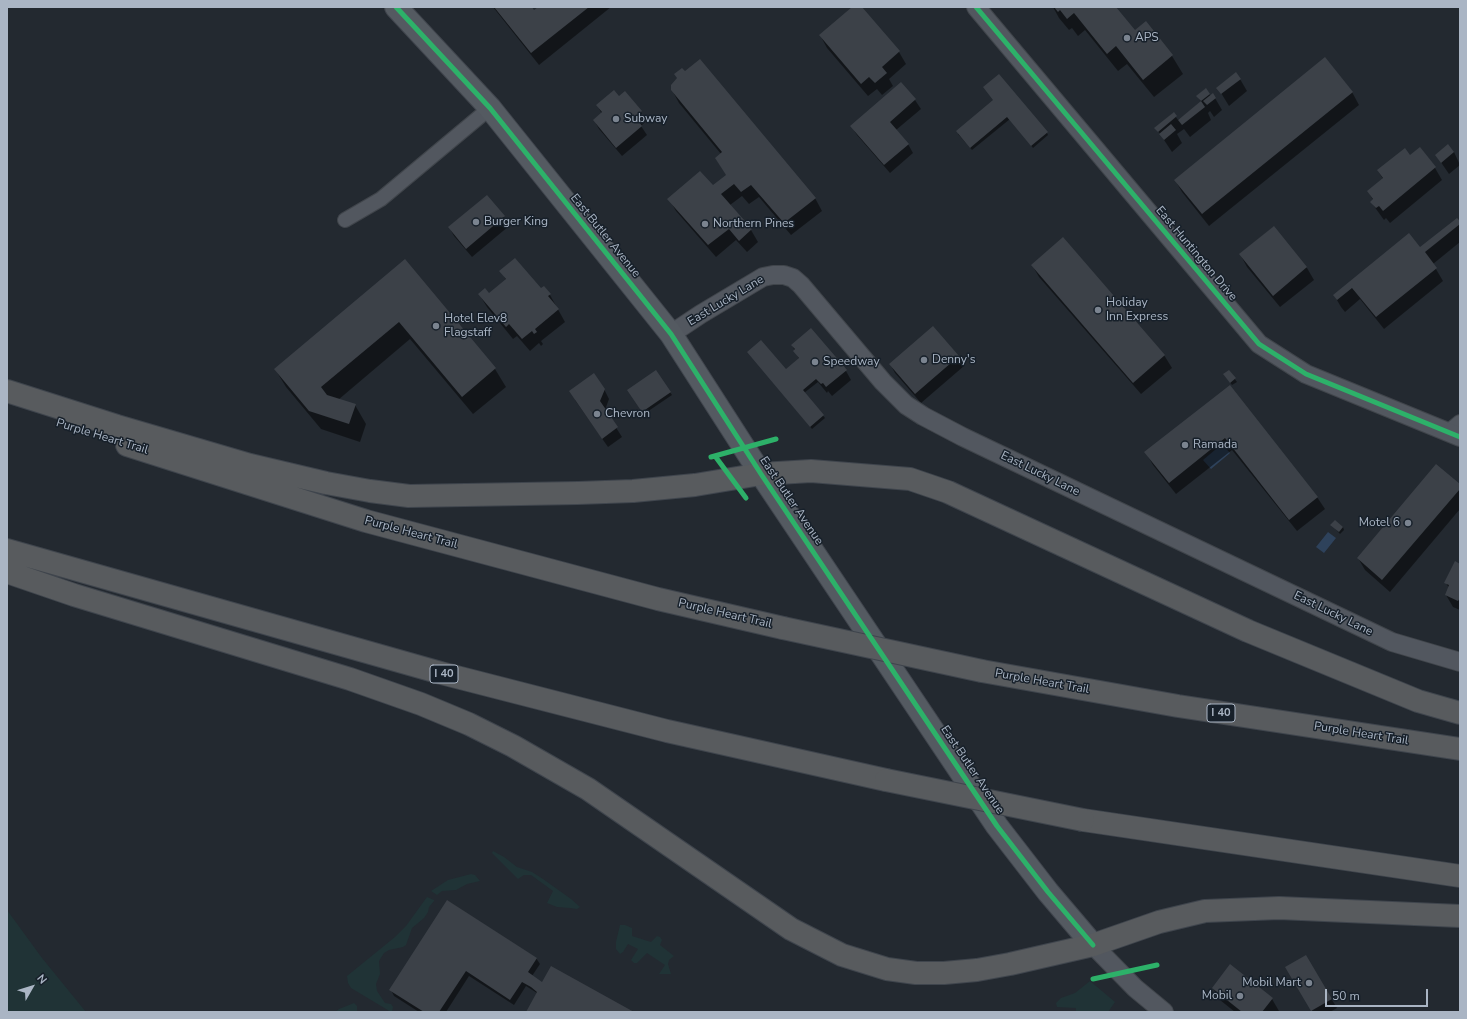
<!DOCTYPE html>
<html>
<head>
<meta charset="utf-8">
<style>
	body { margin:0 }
	#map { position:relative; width:1467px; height:1019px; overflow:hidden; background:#232930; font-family:"Nunito Sans",sans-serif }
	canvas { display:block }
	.frame { position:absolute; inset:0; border:8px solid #aab5c4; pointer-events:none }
	.north { position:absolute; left:12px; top:967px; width:40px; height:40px; -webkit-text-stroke:3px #17202a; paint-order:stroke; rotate:51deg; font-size:11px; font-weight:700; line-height:16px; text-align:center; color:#aab5c4 }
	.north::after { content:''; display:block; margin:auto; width:14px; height:18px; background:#aab5c4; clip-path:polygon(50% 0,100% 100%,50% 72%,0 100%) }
	.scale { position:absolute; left:1325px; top:989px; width:103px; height:18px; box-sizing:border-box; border:2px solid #aab5c4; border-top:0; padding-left:5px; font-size:12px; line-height:14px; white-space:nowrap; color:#aab5c4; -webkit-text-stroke:3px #17202a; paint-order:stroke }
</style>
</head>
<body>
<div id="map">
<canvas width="1467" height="1019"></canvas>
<div class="frame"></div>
<div class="north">N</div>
<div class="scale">50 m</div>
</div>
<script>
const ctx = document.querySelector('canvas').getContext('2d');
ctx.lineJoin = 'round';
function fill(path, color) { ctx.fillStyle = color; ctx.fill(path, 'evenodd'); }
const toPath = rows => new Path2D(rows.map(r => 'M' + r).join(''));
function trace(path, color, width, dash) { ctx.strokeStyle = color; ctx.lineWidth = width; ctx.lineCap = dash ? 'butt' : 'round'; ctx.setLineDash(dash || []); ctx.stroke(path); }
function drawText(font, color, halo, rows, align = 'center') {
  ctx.font = font + ' "Nunito Sans",sans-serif'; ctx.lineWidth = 3; ctx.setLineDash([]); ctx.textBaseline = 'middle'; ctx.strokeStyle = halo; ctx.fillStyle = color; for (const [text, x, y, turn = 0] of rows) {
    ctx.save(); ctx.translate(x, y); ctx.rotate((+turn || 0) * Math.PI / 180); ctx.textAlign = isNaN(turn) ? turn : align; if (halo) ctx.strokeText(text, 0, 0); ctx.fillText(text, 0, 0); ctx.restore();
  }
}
fill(toPath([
	[493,851,504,857,517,867,532,872,543,879,571,899,580,907,577,909,570,908,557,907,547,903,553,891,531,875,524,875,518,879,492,853],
	[471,874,475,875,480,881,467,884,456,890,442,891,437,895,431,891,448,880],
	[427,897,434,900,434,901,429,907,428,912,424,918,412,928,406,945,403,947,389,950,384,953,379,961,380,974,376,984,377,991,385,1003,391,1004,393,1007,392,1012,391,1012,351,988,348,983,347,976,395,937,406,926],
	[7,910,42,958,86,1012,7,1012],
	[620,925,625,925,632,928,632,936,651,942,657,936,660,937,662,940,660,945,674,956,669,960,668,964,671,974,659,974,665,965,647,953,637,963,634,963,631,960,638,949,628,944,623,952,620,954,616,949,616,942],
	[1090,981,1115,1002,1108,1012,1076,1012,1076,1008,1057,1007,1056,1003,1061,998,1075,993],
	[354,1003,357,1006,357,1012,335,1012,339,1009]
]), '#203336');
fill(toPath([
	[1222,444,1230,453,1211,469,1203,460],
	[1328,532,1336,538,1324,553,1316,547]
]), '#2e425b');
fill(toPath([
	[493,7,531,7,534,11,540,7,611,7,539,65],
	[853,7,861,7,899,52,906,64,889,79,893,86,882,95,877,89,868,96,827,48,820,35],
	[1053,7,1115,7,1135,32,1146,23,1172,56,1183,74,1154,97,1127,64,1118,71,1085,30,1078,36,1072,28,1069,30,1059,18],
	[1240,79,1247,91,1229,106,1218,88],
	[1205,89,1211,96,1215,98,1222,110,1214,117,1210,111,1208,113,1211,120,1190,137,1184,129,1177,134,1182,143,1172,152,1156,128,1173,113,1178,120,1201,102,1197,96],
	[672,90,815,198,822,211,791,235,759,197,749,204,742,196,730,205,751,230,758,242,747,252,736,240,716,257,676,211,669,199,713,186,727,176,716,159,721,154,679,103],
	[1352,92,1359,105,1209,226,1182,192,1175,180],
	[619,98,641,112,646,121,641,126,647,135,622,156,599,129,594,120,602,114,597,105],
	[915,100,921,109,896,130,908,144,913,153,890,173,857,135,851,126],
	[994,100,1047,133,1048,135,1033,148,1010,119,972,150,958,134],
	[1420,149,1435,168,1442,180,1390,223,1386,218,1384,220,1371,202,1373,200,1368,191,1383,179,1378,171,1410,156],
	[1454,152,1460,165,1449,174,1436,155],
	[504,217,509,226,472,257,454,236,449,227],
	[1460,223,1460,242,1433,264,1443,281,1384,329,1360,299,1345,312,1341,307,1334,295,1420,248],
	[1273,227,1307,268,1314,280,1280,307,1247,267,1240,254],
	[404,261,495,369,506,387,473,414,410,339,338,400,355,405,366,424,360,442,321,429,286,387,275,369],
	[1032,265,1164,355,1172,368,1141,394,1039,277],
	[501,271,550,295,565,322,541,341,543,344,541,346,539,343,530,351,517,336,513,339,487,307,479,294,489,294,506,280],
	[933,327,958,357,964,366,921,403,895,373,890,364],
	[792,345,846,371,851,380,832,396,828,391,827,393,818,382,804,393,825,418,812,429,750,354,786,370,799,359],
	[1229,371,1237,382,1232,385,1224,375],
	[656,372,672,395,644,414,629,391],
	[1230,386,1317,497,1325,509,1297,531,1232,450,1176,494,1153,465,1146,453],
	[604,389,609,399,605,410,622,437,608,447,575,400],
	[1460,486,1460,509,1390,592,1365,570,1358,558],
	[1332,525,1343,527,1344,530,1340,534],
	[1460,565,1460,610,1453,607,1446,595,1449,588,1446,583],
	[448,901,536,958,540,964,532,976,542,983,632,1012,527,1012,537,993,526,986,514,1005,469,976,446,1012,419,1012,394,996,391,990],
	[1305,956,1337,1008,1330,1012,1313,1012,1287,967],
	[1213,988,1272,999,1279,1011,1235,1012,1220,1000]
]), '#0007');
fill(toPath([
	[494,7,532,7,534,10,538,7,589,7,531,53],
	[852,7,862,7,900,51,882,67,887,73,875,83,869,77,861,84,819,35],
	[1054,7,1116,7,1135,30,1146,21,1173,55,1143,80,1116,46,1107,54,1074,13,1067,19,1060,10,1058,12],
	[1325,57,1353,92,1202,214,1174,180],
	[700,59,816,198,784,223,751,185,741,192,734,184,721,194,752,229,739,241,729,229,708,245,667,199,700,171,713,185,726,175,715,158,722,152,671,90,671,85,677,78,674,74,682,68,685,71],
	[1236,72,1241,79,1221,94,1216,88],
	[999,74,1048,132,1031,146,1007,117,970,148,956,131,993,100,983,87],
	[901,82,916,99,890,122,909,144,884,165,850,126],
	[1206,88,1210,94,1201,101,1196,96],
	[614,90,619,96,625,91,642,111,635,117,642,126,616,148,593,120,602,112,596,105],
	[1213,93,1216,98,1207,105,1203,101],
	[1201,101,1205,107,1182,125,1178,120],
	[1174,112,1177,116,1158,132,1154,128],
	[642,114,646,118,642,121,638,117],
	[1171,124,1176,130,1164,140,1159,134],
	[1448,144,1454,152,1441,163,1435,155],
	[1420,147,1436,167,1383,211,1379,206,1376,208,1370,202,1373,199,1367,191,1383,178,1377,170,1405,148,1410,155],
	[487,195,505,216,466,249,448,227],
	[1457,218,1460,221,1460,224,1425,252,1437,268,1376,317,1352,288,1337,300,1333,295,1409,233,1420,247],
	[1274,226,1307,267,1273,296,1239,254],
	[1063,237,1165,355,1133,383,1031,265],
	[515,258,541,288,544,286,551,294,548,296,559,309,535,329,537,332,534,334,532,331,522,339,509,324,506,327,478,294,485,288,489,293,506,279,499,271],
	[405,259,496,368,462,397,399,322,321,387,327,395,356,404,349,424,309,411,274,369],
	[933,326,959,356,915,394,889,364],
	[811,328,847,370,826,387,823,383,821,384,816,379,803,390,824,415,810,427,747,352,761,340,786,369,799,358,793,351,795,349,791,345],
	[656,370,671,392,642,412,627,390],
	[1229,370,1236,378,1230,383,1223,374],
	[594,373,605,389,600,401,618,427,602,439,569,391],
	[1230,385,1318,497,1289,520,1225,438,1169,483,1144,452],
	[1436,464,1460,484,1460,489,1382,580,1357,558],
	[1335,520,1343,527,1339,532,1330,525],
	[1455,561,1460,564,1460,598,1458,601,1445,595,1449,585,1444,583],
	[447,900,537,958,528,972,542,982,551,966,634,1012,526,1012,537,992,531,987,522,982,510,1000,466,971,439,1012,424,1012,389,990],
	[1306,955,1332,999,1311,1011,1285,967],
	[1230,964,1273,998,1262,1012,1242,1012,1212,988]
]), '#3c4148');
const minor = toPath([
	[345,220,381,199,490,108],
	[1448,432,1460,422]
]);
const tertiary = toPath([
	[976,7,1259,344,1306,374,1460,437],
	[671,334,701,314,763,277,773,275,784,275,793,278,801,285,883,382,906,405,923,416,963,437,1392,642,1460,662],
	[1093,945,1135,988,1164,1012]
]);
const primary = toPath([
	[396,7,490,108,671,334,761,474,997,826,1048,892,1093,945]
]);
const motorway = toPath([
	[7,391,117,426,250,465,326,483,370,491,409,496,578,493,633,491,695,485,761,474,811,471,910,479,948,492,1248,631,1418,701,1460,713],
	[127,445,366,521,658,599,783,628],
	[7,550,441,673,667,731,886,780],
	[7,572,74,595,350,679,421,704,469,724,513,746,588,789,791,929,842,955,887,969,916,973,944,973,977,970,1010,964,1093,945,1159,922,1205,911,1279,908,1460,916],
	[982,671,1178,706,1460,749],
	[1083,820,1460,876]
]);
trace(minor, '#40454b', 16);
trace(tertiary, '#40454b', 20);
trace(primary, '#40454d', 24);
trace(motorway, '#3f454d', 24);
trace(minor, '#52575f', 14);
trace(tertiary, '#52575f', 18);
trace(primary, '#545a61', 22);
trace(motorway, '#585b5e', 22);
const motorwayBridge = toPath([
	[783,628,982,671],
	[886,780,1083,820]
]);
trace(motorwayBridge, '#3f454d', 24, []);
trace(motorwayBridge, '#585b5e', 22);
trace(toPath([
	[396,7,490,108,671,334,761,474,997,826,1048,892,1093,945],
	[976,7,1259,344,1306,374,1460,437],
	[715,456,746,498],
	[711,457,776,439],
	[1093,979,1157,965]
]), '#2db169', 5);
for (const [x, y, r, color] of [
	[1127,38,4,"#7b8490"],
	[616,119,4,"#7b8490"],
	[476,222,4,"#7b8490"],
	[705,224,4,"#7b8490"],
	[1098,310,4,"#7b8490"],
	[436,326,4,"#7b8490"],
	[924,360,4,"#7b8490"],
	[815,362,4,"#7b8490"],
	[597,414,4,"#7b8490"],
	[1185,445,4,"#7b8490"],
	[1408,523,4,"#7b8490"],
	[1309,983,4,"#7b8490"],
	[1240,996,4,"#7b8490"]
]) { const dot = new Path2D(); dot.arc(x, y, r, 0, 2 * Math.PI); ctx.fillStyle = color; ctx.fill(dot); trace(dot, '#17202a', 1.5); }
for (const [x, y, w] of [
	[444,674,28],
	[1221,713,28]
]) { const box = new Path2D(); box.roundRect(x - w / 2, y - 9, w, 18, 3); ctx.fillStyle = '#17202a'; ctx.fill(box); trace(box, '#aab5c4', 1); }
drawText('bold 11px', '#aab5c4', null, [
	["I 40",444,674],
	["I 40",1221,713]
]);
drawText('12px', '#aab5c4', '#17202a', [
	["APS",1135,38],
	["Subway",624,119],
	["Burger King",484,222],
	["Northern Pines",713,224],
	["Holiday",1106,303],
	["Inn Express",1106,317],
	["Hotel Elev8",444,319],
	["Flagstaff",444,333],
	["Denny's",932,360],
	["Speedway",823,362],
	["Chevron",605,414],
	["Ramada",1193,445],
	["Motel 6",1400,523,"right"],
	["Mobil Mart",1301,983,"right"],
	["Mobil",1232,996,"right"]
], 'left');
drawText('12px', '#aab5c4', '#17202a', [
	["East Butler Avenue",605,236,51],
	["East Huntington Drive",1196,254,50],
	["East Lucky Lane",726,301,-31],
	["Purple Heart Trail",102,437,17],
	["East Lucky Lane",1040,474,26],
	["East Butler Avenue",791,501,56],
	["Purple Heart Trail",411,533,15],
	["Purple Heart Trail",725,614,13],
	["East Lucky Lane",1333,614,26],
	["Purple Heart Trail",1042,682,10],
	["Purple Heart Trail",1361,734,9],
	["East Butler Avenue",972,770,56]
]);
</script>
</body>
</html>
